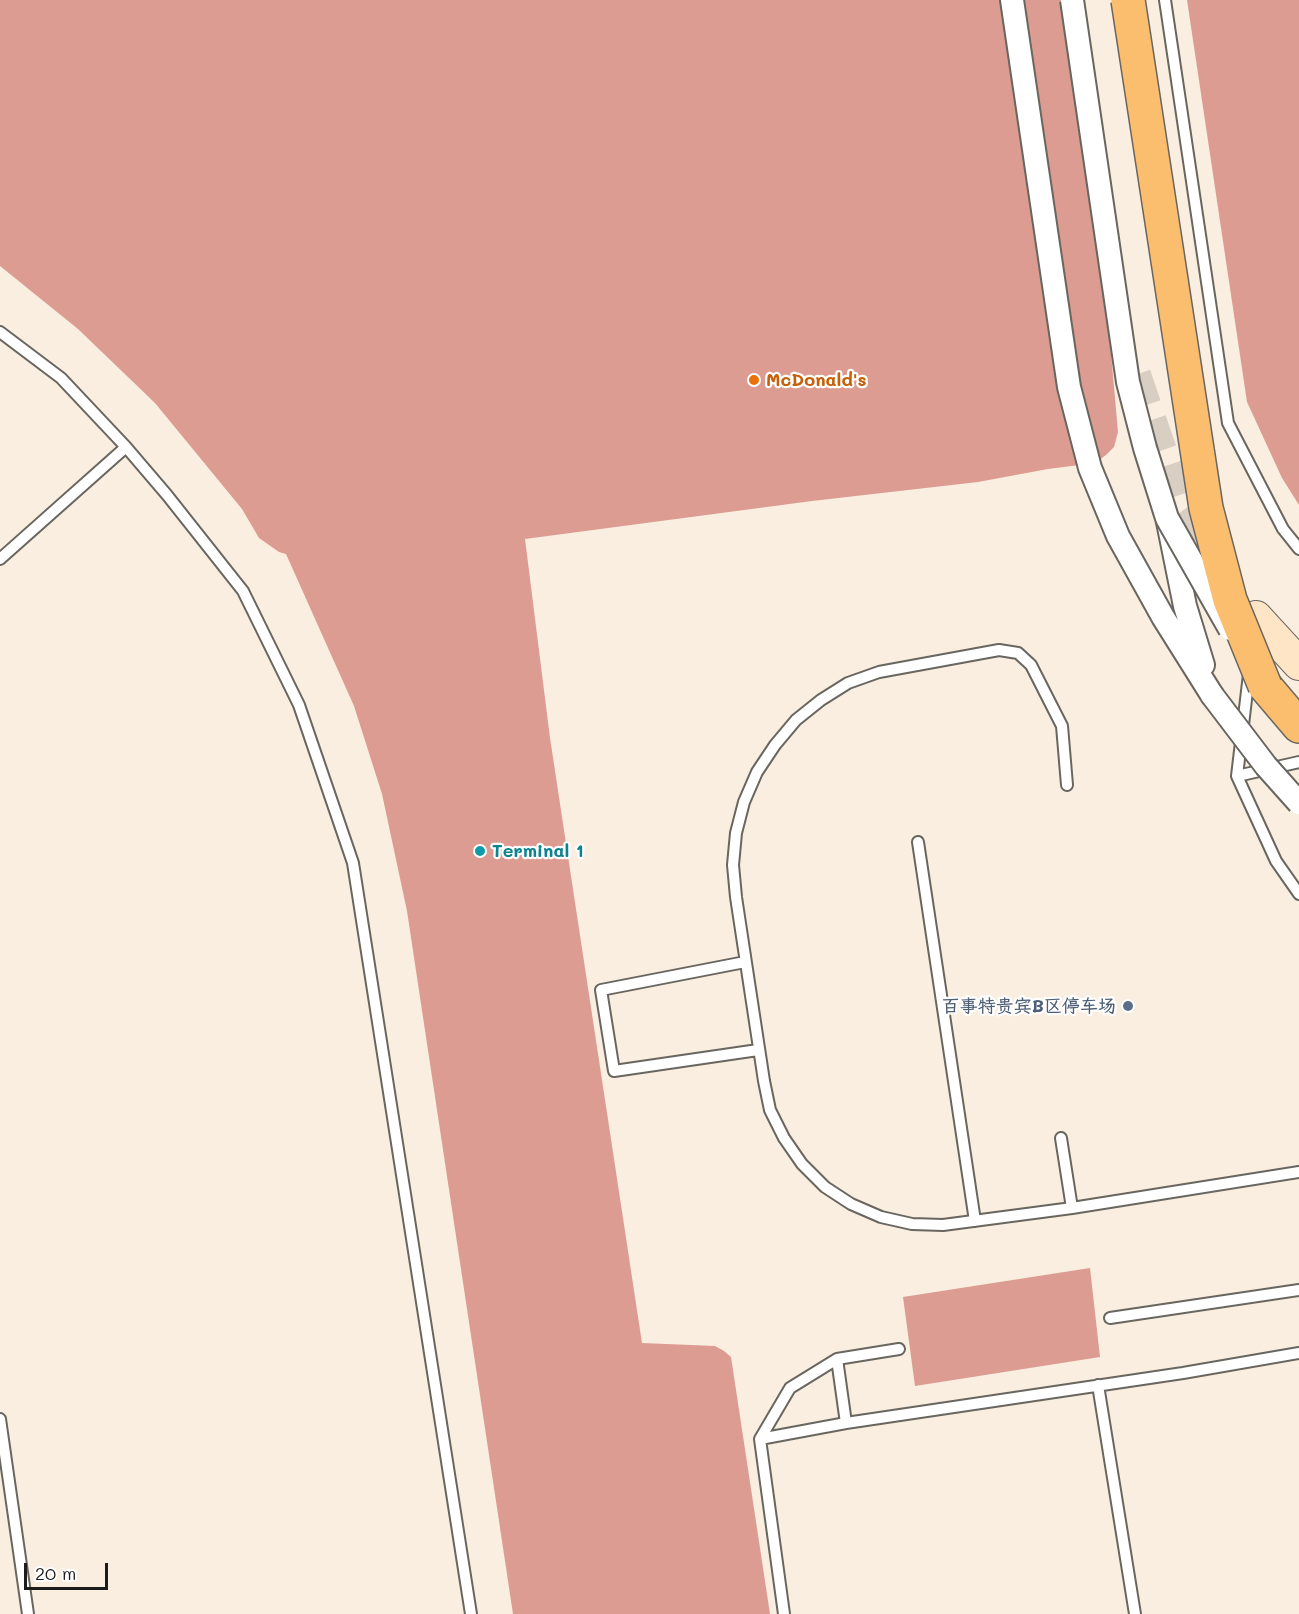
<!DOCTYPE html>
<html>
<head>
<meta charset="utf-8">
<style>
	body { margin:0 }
	#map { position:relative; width:1299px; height:1614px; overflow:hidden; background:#f9eedf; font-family:Mali,sans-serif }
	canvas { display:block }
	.scale { position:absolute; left:24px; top:1563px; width:84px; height:27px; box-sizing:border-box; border:3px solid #1c1c1c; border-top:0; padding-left:8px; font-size:18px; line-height:21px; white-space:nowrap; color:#1c1c1c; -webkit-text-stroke:4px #fff; paint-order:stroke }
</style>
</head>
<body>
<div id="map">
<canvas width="1299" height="1614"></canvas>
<div class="scale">20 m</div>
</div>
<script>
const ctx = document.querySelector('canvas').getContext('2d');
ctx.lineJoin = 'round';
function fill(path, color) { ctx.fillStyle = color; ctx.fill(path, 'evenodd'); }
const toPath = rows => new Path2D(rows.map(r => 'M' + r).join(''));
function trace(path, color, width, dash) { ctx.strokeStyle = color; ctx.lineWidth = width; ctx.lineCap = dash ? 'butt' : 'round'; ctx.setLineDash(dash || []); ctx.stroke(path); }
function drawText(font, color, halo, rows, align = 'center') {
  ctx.font = font + ' Mali,"LXGW WenKai TC",sans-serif'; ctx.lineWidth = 4.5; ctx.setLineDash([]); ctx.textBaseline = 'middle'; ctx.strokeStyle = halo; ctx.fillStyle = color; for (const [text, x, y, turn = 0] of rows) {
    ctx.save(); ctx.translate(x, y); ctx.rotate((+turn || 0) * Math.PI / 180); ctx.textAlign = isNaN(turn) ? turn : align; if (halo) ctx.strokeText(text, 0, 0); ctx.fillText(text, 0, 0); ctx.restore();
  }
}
fill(toPath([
	[0,0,1083,0,1101,241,1118,432,1114,447,1106,455,1095,463,1048,469,978,482,812,501,525,539,550,738,642,1343,715,1346,724,1351,731,1357,770,1614,513,1614,407,911,382,794,354,706,286,554,279,552,259,538,242,509,155,403,78,329,0,266],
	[1187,0,1299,0,1299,505,1282,478,1247,402],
	[1090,1268,1100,1357,915,1386,903,1297]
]), '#dc9c91');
trace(toPath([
	[1135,375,1180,507,1219,563]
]), '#d8cec2', 32, [32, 16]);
const lane = toPath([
	[1165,0,1228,423,1283,529,1299,549],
	[0,332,61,378,126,447,167,495,243,591,299,705,353,863,471,1614],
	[0,559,126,447],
	[1249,674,1237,776,1276,861,1299,894],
	[1237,776,1299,762],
	[1067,785,1062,726,1031,665,1018,653,999,650,879,672,848,683,821,700,796,720,775,745,757,772,744,802,736,833,733,865,736,897,764,1081,770,1110,784,1138,802,1164,825,1187,851,1204,881,1217,912,1224,943,1225,1072,1208,1299,1172],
	[918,842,975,1221],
	[745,962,601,990,614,1071,758,1050],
	[1061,1138,1072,1208],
	[1110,1318,1299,1290],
	[1098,1385,1135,1614],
	[0,1419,28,1614],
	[846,1423,837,1359,899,1349],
	[760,1439,790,1388,837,1359],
	[784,1614,760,1439,846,1423,1183,1373,1299,1353]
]);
const street = toPath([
	[1012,0,1069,387,1090,468,1118,536,1163,617,1212,695],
	[1168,522,1185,606,1203,665]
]);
const secondary = toPath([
	[1256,617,1299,664]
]);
const highway = toPath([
	[1265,686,1299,726]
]);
trace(lane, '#696660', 14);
trace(street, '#696660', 26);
trace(secondary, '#696660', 34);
trace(highway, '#696660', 36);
trace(lane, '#fff', 10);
trace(street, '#fff', 22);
trace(secondary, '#fde5c5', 32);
trace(highway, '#fbbd6e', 33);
const streetBridge = toPath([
	[1072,0,1128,382,1145,448,1167,518,1230,629],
	[1212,695,1266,766,1299,803]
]);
const highwayBridge = toPath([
	[1128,0,1206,508,1230,600,1265,686]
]);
trace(streetBridge, '#696660', 26, []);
trace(highwayBridge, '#696660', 36, []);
trace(streetBridge, '#fff', 22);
trace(highwayBridge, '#fbbd6e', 33);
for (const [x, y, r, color] of [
	[754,380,6,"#e8710a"],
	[480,851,6,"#0f9aa8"],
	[1128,1006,6,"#5c6f8a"]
]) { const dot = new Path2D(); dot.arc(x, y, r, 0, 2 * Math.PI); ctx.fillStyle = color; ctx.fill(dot); trace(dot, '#fff', 2); }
drawText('bold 18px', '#c56008', '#fff', [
	["McDonald's",766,380]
], 'left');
drawText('bold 18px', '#0d838f', '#fff', [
	["Terminal 1",492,851]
], 'left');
drawText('bold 18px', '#4e5e75', '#fff', [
	["百事特贵宾B区停车场",1116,1006]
], 'right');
</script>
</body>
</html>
